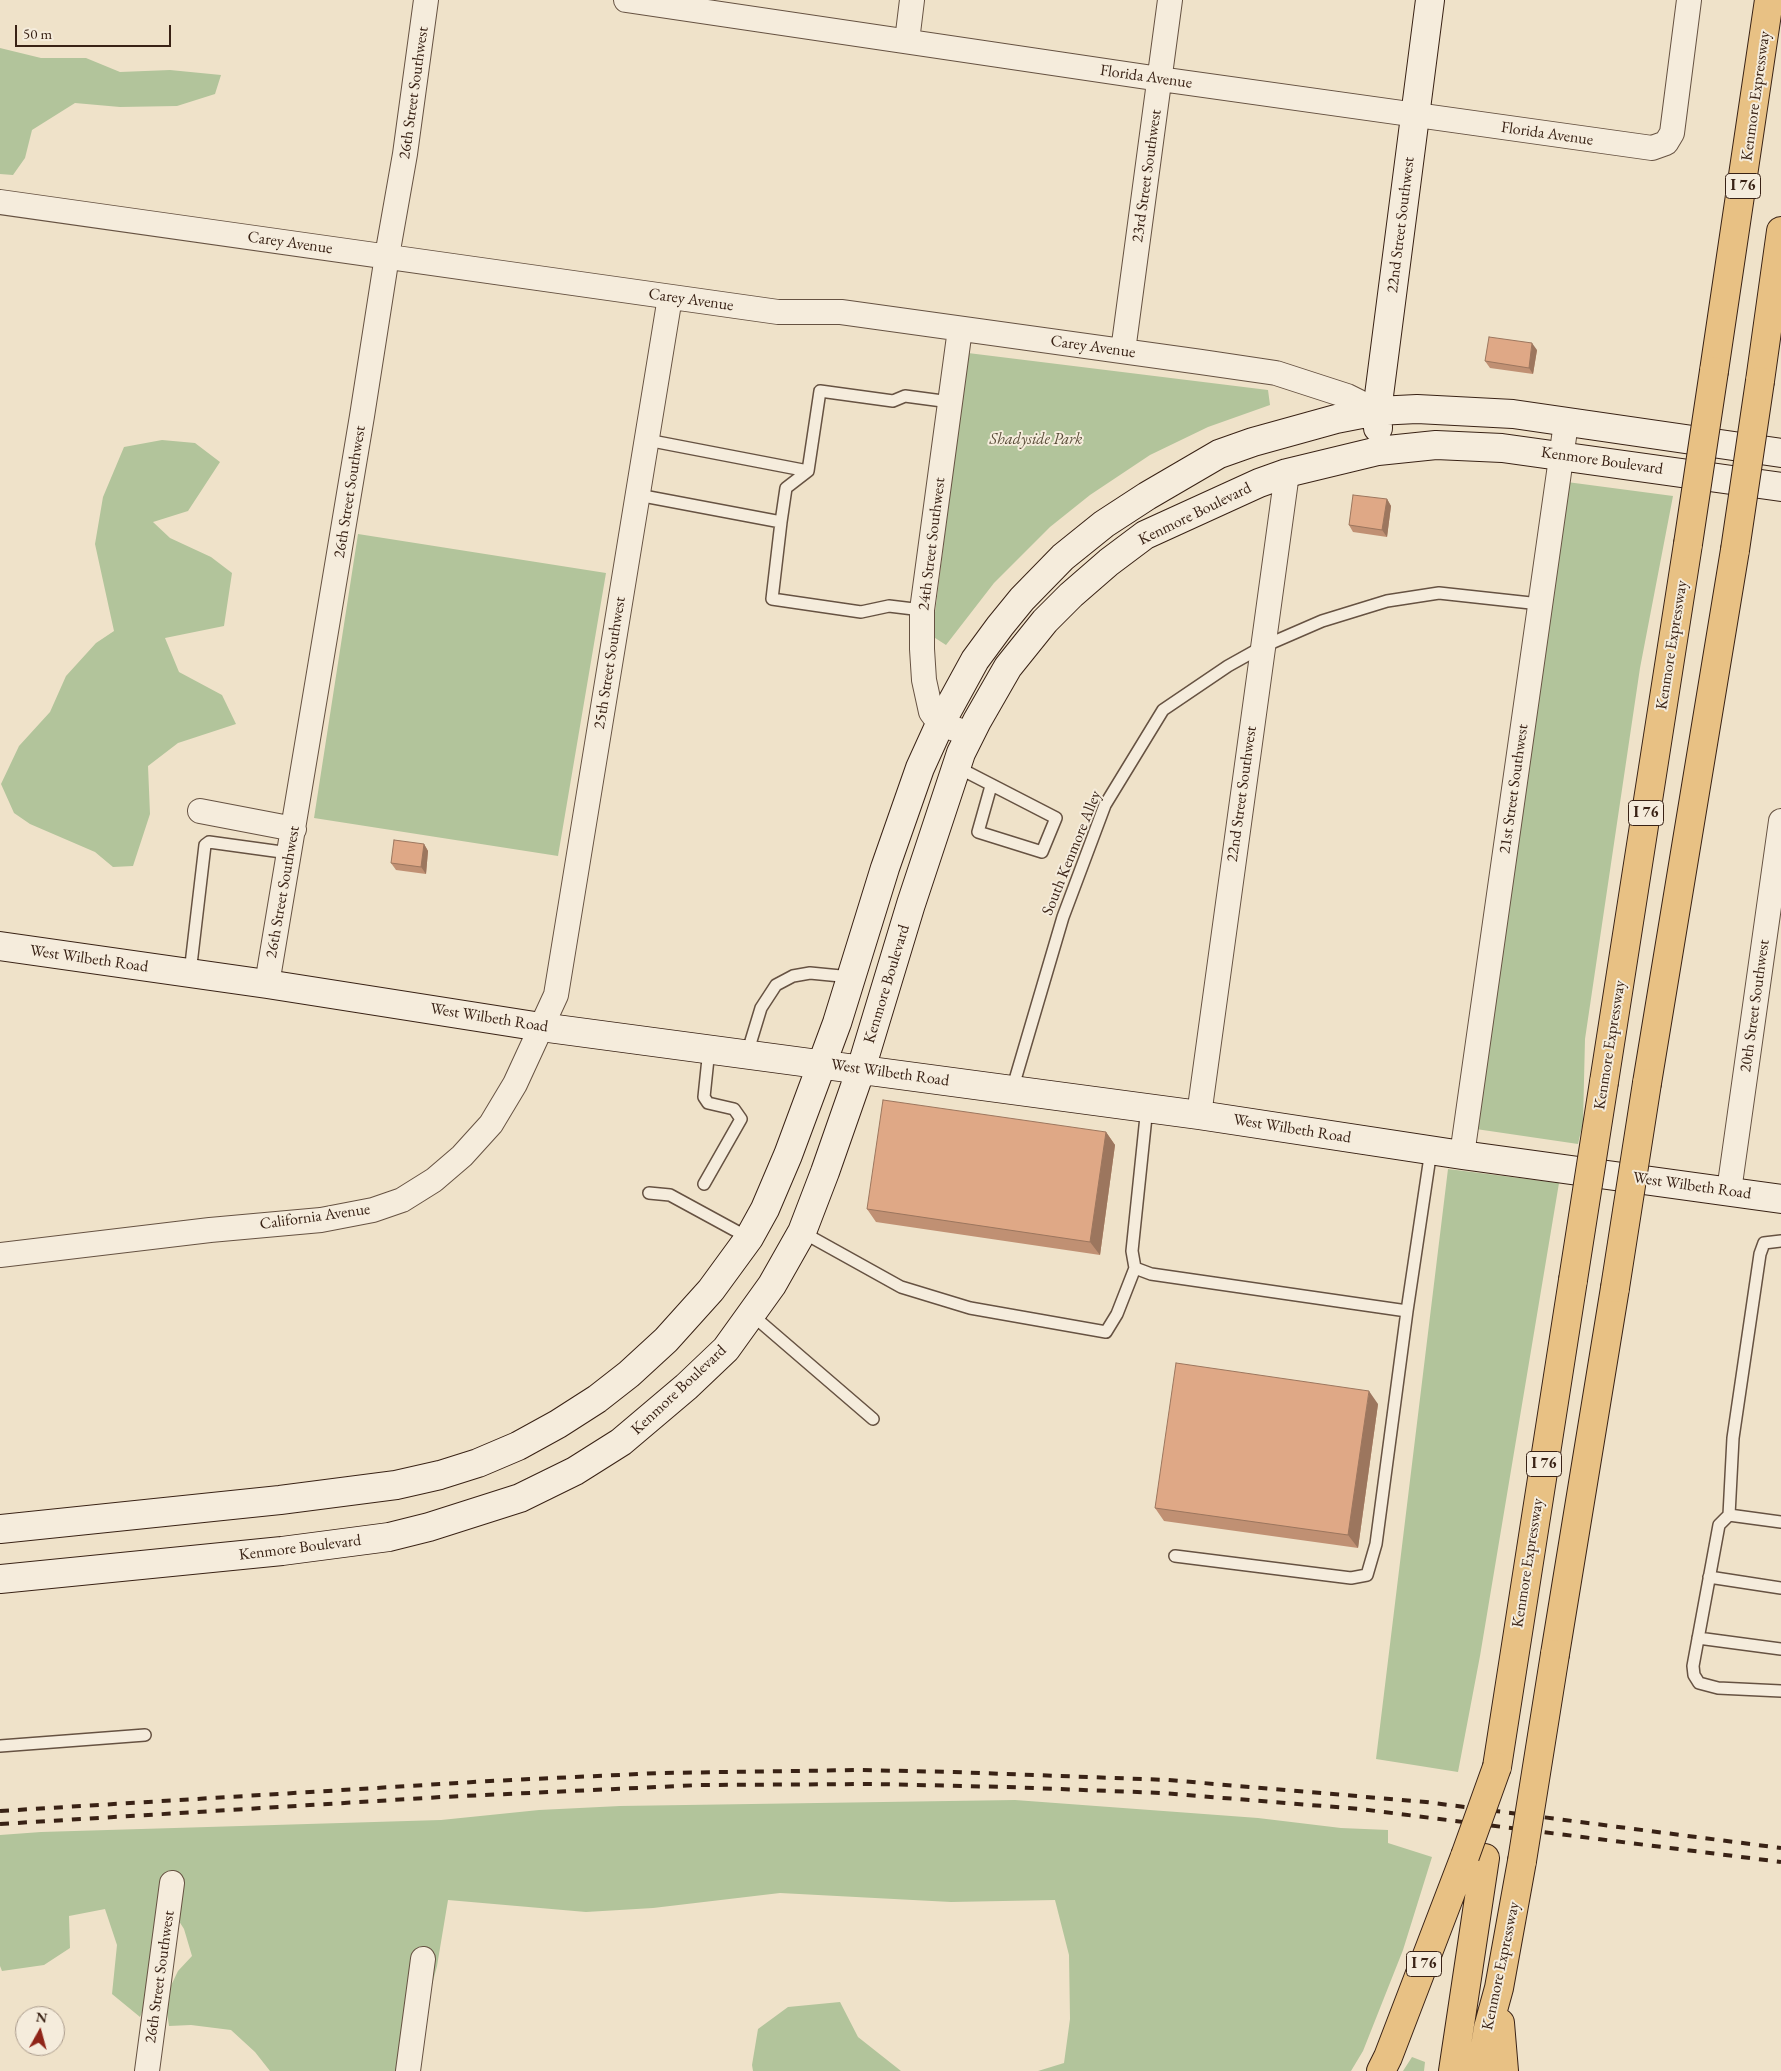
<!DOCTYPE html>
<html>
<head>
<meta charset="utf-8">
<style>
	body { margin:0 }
	#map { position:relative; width:1781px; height:2071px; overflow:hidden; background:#efe2c9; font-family:"EB Garamond",serif }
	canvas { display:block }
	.north { position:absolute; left:15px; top:2006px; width:50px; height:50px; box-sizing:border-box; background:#f5ecdc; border:1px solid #aa9b8c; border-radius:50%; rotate:7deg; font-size:14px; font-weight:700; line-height:20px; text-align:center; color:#392215 }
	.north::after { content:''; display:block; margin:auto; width:18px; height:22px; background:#8f2418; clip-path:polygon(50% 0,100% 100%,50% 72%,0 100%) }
	.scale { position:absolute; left:15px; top:25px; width:156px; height:22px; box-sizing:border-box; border:2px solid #392215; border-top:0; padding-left:6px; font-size:15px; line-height:18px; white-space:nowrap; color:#392215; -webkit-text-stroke:4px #f5ecdc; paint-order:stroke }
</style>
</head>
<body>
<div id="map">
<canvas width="1781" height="2071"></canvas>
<div class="north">N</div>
<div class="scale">50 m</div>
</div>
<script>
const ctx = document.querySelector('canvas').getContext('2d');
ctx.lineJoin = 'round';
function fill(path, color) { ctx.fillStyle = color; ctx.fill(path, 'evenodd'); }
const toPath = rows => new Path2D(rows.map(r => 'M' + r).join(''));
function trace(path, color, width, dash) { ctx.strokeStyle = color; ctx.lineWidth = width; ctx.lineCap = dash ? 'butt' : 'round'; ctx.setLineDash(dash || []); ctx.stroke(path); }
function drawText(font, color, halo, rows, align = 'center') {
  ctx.font = font + ' "EB Garamond",serif'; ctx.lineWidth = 4; ctx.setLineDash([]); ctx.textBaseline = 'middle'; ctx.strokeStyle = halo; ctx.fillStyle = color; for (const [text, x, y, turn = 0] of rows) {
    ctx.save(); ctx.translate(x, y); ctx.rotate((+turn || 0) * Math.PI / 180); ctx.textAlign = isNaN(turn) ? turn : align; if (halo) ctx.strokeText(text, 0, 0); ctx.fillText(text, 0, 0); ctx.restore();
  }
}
fill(toPath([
	[0,48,41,58,86,58,120,72,170,70,221,75,215,94,177,106,120,107,75,103,32,130,25,158,13,175,0,174],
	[968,353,1268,390,1270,405,1208,427,1150,455,1090,495,1050,527,994,583,946,645,932,636],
	[162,440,195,443,220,462,188,511,153,522,170,538,211,557,232,573,224,626,165,638,179,672,222,695,236,724,178,743,148,766,150,814,133,866,113,867,95,852,30,824,14,813,1,784,19,746,50,712,66,676,96,643,114,631,95,544,103,497,124,447],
	[1567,482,1673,496,1640,668,1585,1039,1583,1122,1578,1144,1476,1129],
	[358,534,606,573,558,856,314,818],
	[1448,1169,1559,1183,1480,1656,1458,1772,1376,1759],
	[1015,1800,1258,1818,1341,1828,1388,1830,1388,1843,1432,1857,1403,1950,1363,2051,1351,2071,1038,2071,1064,2063,1070,2019,1069,1955,1055,1900,951,1902,780,1893,653,1908,586,1912,448,1900,437,1966,425,2011,413,2071,270,2071,255,2052,231,2030,191,2025,169,2026,165,1998,178,1971,192,1956,184,1929,170,1907,150,1993,140,2017,112,1994,117,1945,105,1909,69,1916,70,1948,44,1965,2,1971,0,1966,0,1835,41,1832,441,1820,539,1810,620,1806],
	[840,2002,858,2037,901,2071,753,2071,752,2065,758,2029,788,2007],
	[1412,2057,1425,2062,1424,2071,1403,2071]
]), '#b2c49b');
const service = toPath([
	[647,440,808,471,820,391,893,401,905,396,950,402],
	[638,495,781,522,772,599,861,612,889,606,922,610],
	[781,522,786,488,808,471],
	[957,767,1056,818,1042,852,978,832,991,786],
	[190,973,205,845,209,842,289,853],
	[747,1054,761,1008,776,985,793,976,810,973,851,977],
	[1012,1090,1063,917,1105,805,1163,710,1228,666,1262,647,1322,621,1387,601,1439,593,1540,604],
	[1147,1107,1132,1251,1135,1268,1151,1274,1407,1311],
	[704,1184,741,1119,734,1109,708,1103,704,1097,709,1049],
	[649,1193,670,1195,749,1238],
	[802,1232,901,1287,970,1308,1106,1332,1117,1314,1135,1268],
	[751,1314,873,1419],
	[1729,1515,1733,1438,1760,1254,1764,1243,1781,1241],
	[1781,1522,1729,1515,1719,1525,1693,1666,1694,1675,1699,1683,1718,1688,1781,1691],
	[1175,1556,1351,1578,1367,1575,1376,1544,1407,1311,1431,1150],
	[1709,1577,1781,1588],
	[1698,1638,1781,1649],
	[0,1746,145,1735]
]);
const minor = toPath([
	[626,0,1160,79,1652,148,1666,143,1672,133,1689,0],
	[907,41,912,0],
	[0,202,778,312,841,312,1201,362,1276,373,1347,396,1377,411],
	[960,329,922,610,922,649,924,680,931,712,940,724,970,734],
	[1123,351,1170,0],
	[200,811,294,829],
	[267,984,362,416,387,256,405,154,426,0],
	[1199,1115,1287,473],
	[1462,1155,1566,423],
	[1729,1191,1781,821],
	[0,1255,210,1230,321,1220,373,1210,402,1200,434,1180,462,1156,491,1124,515,1084,556,995,670,297],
	[147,2071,172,1883],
	[408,2071,423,1959]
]);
const secondary = toPath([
	[1378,428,1377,411,1430,0],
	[0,946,267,984,541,1027,1199,1115,1462,1155,1781,1199],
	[0,1529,280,1500,396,1485,440,1475,478,1463,518,1446,558,1424,597,1399,629,1374,666,1340,711,1290,749,1238,765,1209,788,1155,837,1023,885,868,920,768,940,724,975,660,1000,626,1022,599,1063,557,1104,524,1147,496,1219,454,1253,442,1336,419,1377,411,1417,409,1513,414,1781,453],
	[0,1579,282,1551,389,1537,429,1527,520,1498,575,1471,621,1442,686,1387,726,1349,772,1285,802,1232,825,1172,861,1069,911,904,961,753,977,721,1008,667,1045,621,1071,595,1109,562,1145,535,1259,483,1287,473,1378,451,1436,445,1502,448,1781,487]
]);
const motorway = toPath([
	[1714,371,1769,0],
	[1760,381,1781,231],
	[1604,1082,1688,544],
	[1647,1083,1735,550],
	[1555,1654,1615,1288],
	[1497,1767,1573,1280],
	[1500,2023,1504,2071],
	[1381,2071,1388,2057,1465,1856],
	[1453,2071,1485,1858],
	[1481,2071,1488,2028,1499,1988,1522,1861]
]);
trace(service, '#665242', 14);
trace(minor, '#665242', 26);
trace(secondary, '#392215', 30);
trace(motorway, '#392215', 30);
trace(service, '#f5ecdc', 11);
trace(minor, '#f5ecdc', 24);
trace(secondary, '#f5ecdc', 28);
trace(motorway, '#e8c184', 28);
trace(toPath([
	[0,1811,490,1781,660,1773,860,1770,954,1772,1168,1780,1426,1802,1781,1848],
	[0,1824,442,1797,700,1785,875,1784,1007,1787,1162,1793,1360,1809,1781,1862]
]), '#392215', 4, [9, 9]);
const motorwayBridge = toPath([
	[1688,544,1714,371],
	[1735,550,1760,381],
	[1573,1280,1604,1082],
	[1615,1288,1647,1083],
	[1465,1856,1497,1767],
	[1522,1861,1555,1654]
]);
trace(motorwayBridge, '#392215', 30, []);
trace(motorwayBridge, '#e8c184', 28);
fill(toPath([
	[1537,350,1533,374,1490,368,1485,361],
	[1387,499,1391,506,1387,537,1353,532,1349,525],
	[424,844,428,851,426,874,396,870,391,863],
	[1106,1132,1115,1145,1100,1255,876,1222,867,1209],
	[1378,1404,1358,1548,1164,1521,1155,1508]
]), '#c09073');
fill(toPath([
	[1532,343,1537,350,1533,374,1529,368],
	[1387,499,1391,506,1387,537,1382,530],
	[424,844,428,851,426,874,421,867],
	[1106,1132,1115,1145,1100,1255,1090,1242],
	[1369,1391,1378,1404,1358,1548,1348,1535]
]), '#9c765e');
const building = toPath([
	[1489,337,1532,343,1529,368,1485,361,1489,337],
	[1353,495,1387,499,1382,530,1349,525,1353,495],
	[394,840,424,844,421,867,391,863,394,840],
	[883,1100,1106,1132,1090,1242,867,1209,883,1100],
	[1176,1363,1369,1391,1348,1535,1155,1508,1176,1363]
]);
fill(building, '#dfa886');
trace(building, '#9c765e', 1);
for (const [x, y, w] of [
	[1743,186,35],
	[1646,813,35],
	[1544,1464,35],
	[1424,1964,35]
]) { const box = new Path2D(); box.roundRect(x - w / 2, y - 12.5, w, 25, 4); ctx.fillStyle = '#f5ecdc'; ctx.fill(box); trace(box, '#392215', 1); }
drawText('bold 15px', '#392215', null, [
	["I 76",1743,186],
	["I 76",1646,813],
	["I 76",1544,1464],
	["I 76",1424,1964]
]);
drawText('16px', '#392215', '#f5ecdc', [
	["Florida Avenue",1146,77,8],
	["26th Street Southwest",414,93,-82],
	["Kenmore Expressway",1756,96,-82],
	["Florida Avenue",1547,134,8],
	["23rd Street Southwest",1147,176,-82],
	["22nd Street Southwest",1401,225,-83],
	["Carey Avenue",290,243,8],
	["Carey Avenue",691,300,8],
	["Carey Avenue",1093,347,8],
	["Kenmore Boulevard",1602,461,8],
	["26th Street Southwest",350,492,-81],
	["Kenmore Boulevard",1195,514,-26],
	["24th Street Southwest",932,544,-83],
	["Kenmore Expressway",1672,645,-81],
	["25th Street Southwest",610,663,-81],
	["21st Street Southwest",1514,789,-82],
	["22nd Street Southwest",1242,794,-82],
	["South Kenmore Alley",1072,853,-68],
	["26th Street Southwest",283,892,-80],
	["West Wilbeth Road",89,959,8],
	["Kenmore Boulevard",887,984,-73],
	["20th Street Southwest",1755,1006,-82],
	["West Wilbeth Road",489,1018,9],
	["Kenmore Expressway",1610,1045,-81],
	["West Wilbeth Road",890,1073,8],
	["West Wilbeth Road",1292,1129,9],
	["West Wilbeth Road",1692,1186,8],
	["California Avenue",315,1217,-8],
	["Kenmore Boulevard",679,1390,-43],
	["Kenmore Boulevard",300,1548,-7],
	["Kenmore Expressway",1528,1563,-81],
	["Kenmore Expressway",1501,1966,-78],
	["26th Street Southwest",160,1977,-82]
]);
drawText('italic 16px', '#574a36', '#f5ecdc', [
	["Shadyside Park",1036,440]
]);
</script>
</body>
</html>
